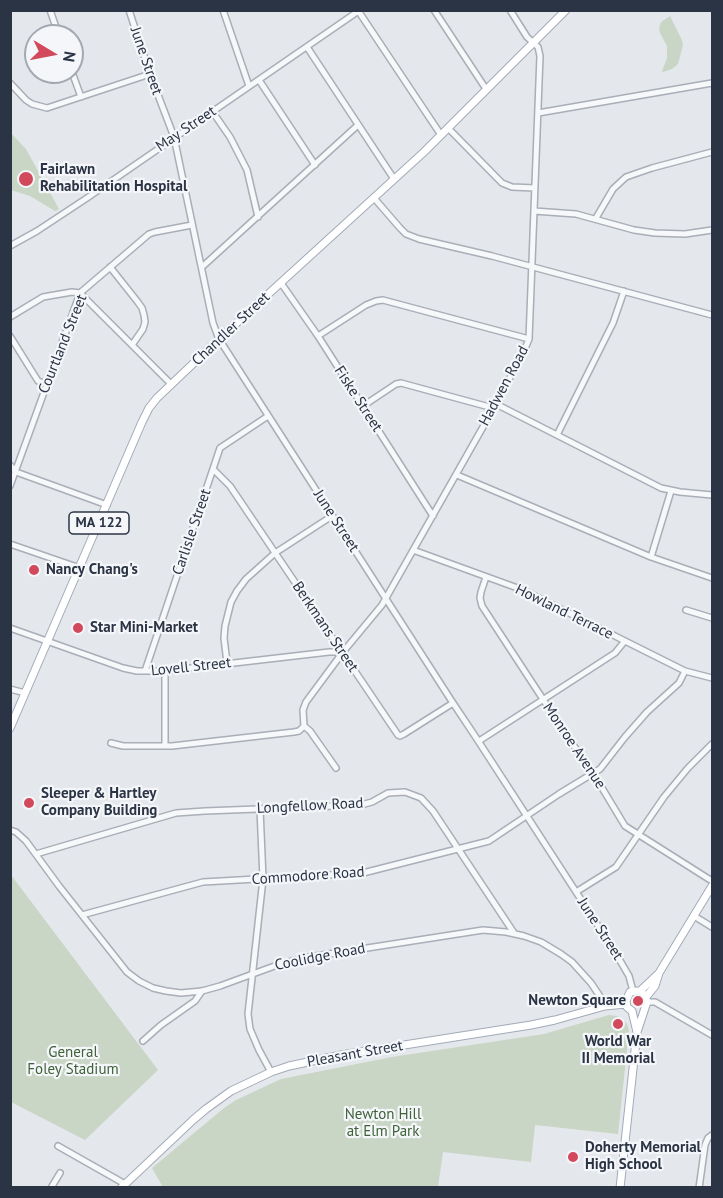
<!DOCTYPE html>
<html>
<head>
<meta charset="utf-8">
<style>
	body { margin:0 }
	#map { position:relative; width:723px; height:1198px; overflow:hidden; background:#e4e7ec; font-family:"PT Sans",sans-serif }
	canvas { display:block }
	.frame { position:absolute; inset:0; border:12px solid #2b3445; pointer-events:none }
	.north { position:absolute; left:24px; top:24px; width:60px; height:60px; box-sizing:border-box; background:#f4f6f9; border:2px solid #a4a8b1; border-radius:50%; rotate:100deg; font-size:16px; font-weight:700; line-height:24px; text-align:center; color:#2b3445 }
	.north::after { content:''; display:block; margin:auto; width:21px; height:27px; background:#d1495b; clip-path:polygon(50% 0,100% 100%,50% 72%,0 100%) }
</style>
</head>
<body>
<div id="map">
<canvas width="723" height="1198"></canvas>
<div class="frame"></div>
<div class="north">N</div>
</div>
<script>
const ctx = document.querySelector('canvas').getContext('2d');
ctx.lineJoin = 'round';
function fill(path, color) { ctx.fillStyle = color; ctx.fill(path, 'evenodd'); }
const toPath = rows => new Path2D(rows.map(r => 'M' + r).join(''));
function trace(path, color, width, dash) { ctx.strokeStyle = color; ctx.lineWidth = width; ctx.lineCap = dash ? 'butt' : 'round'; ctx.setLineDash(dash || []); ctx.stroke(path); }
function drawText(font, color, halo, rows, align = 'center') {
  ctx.font = font + ' "PT Sans",sans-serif'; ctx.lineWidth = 4.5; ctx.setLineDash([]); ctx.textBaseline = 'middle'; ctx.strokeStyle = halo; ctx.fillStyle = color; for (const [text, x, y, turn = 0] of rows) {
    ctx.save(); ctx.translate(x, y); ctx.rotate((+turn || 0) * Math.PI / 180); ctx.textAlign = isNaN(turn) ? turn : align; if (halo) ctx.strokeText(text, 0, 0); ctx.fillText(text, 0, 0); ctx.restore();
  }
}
fill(toPath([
	[670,16,682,40,683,45,678,64,672,69,663,72,662,71,667,58,667,46,660,33,659,28,661,22],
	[10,132,26,149,59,209,55,211,30,196,11,190],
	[11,875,158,1070,85,1140,11,1102],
	[609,1015,617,1016,622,1019,627,1024,629,1031,618,1134,535,1125,531,1162,443,1152,438,1187,163,1187,152,1168,224,1108,236,1100,281,1079,392,1057,544,1034]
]), '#c9d6c5');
const minor = toPath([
	[50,10,59,36],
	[129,10,150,74,174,137,213,323,219,339,451,700,475,736,615,952,629,976,633,991],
	[223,10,249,86],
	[434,10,486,89],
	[359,12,441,135],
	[307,47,394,179],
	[72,72,81,97],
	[259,80,315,165],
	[10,83,26,100,32,104,47,108,150,74],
	[212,111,230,137,247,170,258,217],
	[538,113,712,83],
	[448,128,502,183,512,187,535,188],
	[374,198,400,228,406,234,419,239,492,256,712,315],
	[534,211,576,214,634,230,655,233,685,234,712,230],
	[596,218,613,189,626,177,652,168,712,152],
	[10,246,37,231,87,198,360,10],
	[110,267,137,301,142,308,144,315,145,322,143,329,132,345],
	[202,267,358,125],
	[281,283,318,336,433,516],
	[10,317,43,297,72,292,80,293,171,384],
	[10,336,38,381,46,384],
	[318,336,366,305,376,301,383,300,529,339],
	[496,404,661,488,680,492,712,495],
	[363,406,396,384,401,383,493,408],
	[557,435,613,323,624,291],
	[10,465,16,472,107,505],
	[213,469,230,486,398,735,400,736,404,734,453,703],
	[457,475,651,557],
	[10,486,80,293,149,234,155,232,192,225],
	[671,491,651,557,712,578],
	[10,544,80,568],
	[413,550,523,590,685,671,712,678],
	[486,577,481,592,480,598,482,606,569,739,593,773,625,826,712,881],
	[686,610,712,618],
	[10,628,123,668,137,671,165,671,329,652,343,652],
	[227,663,224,638,225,626,231,602,237,591,246,579,275,553,332,516],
	[145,671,220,448,268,416],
	[10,689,25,693],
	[479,741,615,653,624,642],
	[111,743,123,746,172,746,294,732,299,731,304,726],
	[165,746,165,671],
	[336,768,310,731,304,726,303,710,306,702,343,652,382,605,496,404,524,351,529,339,540,56,538,47,527,37,510,10],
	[260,809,263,879,248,1014,250,1029,259,1050,271,1072],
	[10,830,16,832,26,841,59,886,127,972,139,981,153,988,166,991,181,993,202,991,220,986,280,964,303,958,483,930,506,932,524,936,541,942,561,954,572,962,591,983,601,998,603,1006],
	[36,854,176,813,205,811,361,805,372,802,388,793,405,792,421,798,433,811,514,933],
	[576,892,616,867,664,797,688,768,712,744],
	[82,915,203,882,363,873,489,841,559,794,600,769,625,737,647,712,679,683,685,671],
	[694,916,712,927],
	[647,1002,655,1002,712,1035],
	[143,1041,161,1025,195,1001,202,991],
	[58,1146,125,1184],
	[51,1188,60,1173],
	[699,1188,705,1145,708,1138,712,1135]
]);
const major = toPath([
	[10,728,142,422,149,408,157,398,219,339,424,152,566,10],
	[640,991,657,975],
	[646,997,655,986,659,973,712,886],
	[121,1188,193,1120,206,1109,231,1091,271,1072,289,1066,341,1055,531,1025,555,1020,605,1006,626,1004],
	[620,1188,637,1032,647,1002,645,995,637,991,630,992,626,1001,627,1007,632,1011,637,1032]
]);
trace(minor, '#a9aeb7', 8);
trace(major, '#a3abb8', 9);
trace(minor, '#f7f8fa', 5);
trace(major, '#fff', 7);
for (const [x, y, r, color] of [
	[26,179,8,"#d1495b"],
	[34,570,6,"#d1495b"],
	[78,628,6,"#d1495b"],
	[29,803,6,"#d1495b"],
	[638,1001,6,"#d1495b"],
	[618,1024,6,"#d1495b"],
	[573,1157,6,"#d1495b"]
]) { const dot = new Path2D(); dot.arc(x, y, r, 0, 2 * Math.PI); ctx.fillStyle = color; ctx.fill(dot); trace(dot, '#f4f6f9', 2); }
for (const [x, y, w] of [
	[99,523,60]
]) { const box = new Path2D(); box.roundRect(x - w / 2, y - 11, w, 22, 4.5); ctx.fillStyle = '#f4f6f9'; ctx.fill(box); trace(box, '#2b3445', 1.5); }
drawText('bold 14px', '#2b3445', null, [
	["MA 122",99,523]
]);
drawText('15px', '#2b3445', '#f4f6f9', [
	["June Street",146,61,71],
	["May Street",186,129,-34],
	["Chandler Street",231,329,-43],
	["Courtland Street",63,344,-68],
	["Hadwen Road",504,386,-62],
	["Fiske Street",358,399,57],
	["June Street",336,521,57],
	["Carlisle Street",192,532,-71],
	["Howland Terrace",564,612,26],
	["Berkmans Street",325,627,56],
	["Lovell Street",191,667,-6],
	["Monroe Avenue",574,746,56],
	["Longfellow Road",310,806,-3],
	["Commodore Road",308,876,-4],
	["June Street",600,929,57],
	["Coolidge Road",320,957,-11],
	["Pleasant Street",355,1054,-10]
]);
drawText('bold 15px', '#2b3445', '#f4f6f9', [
	["Fairlawn",40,170],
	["Rehabilitation Hospital",40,187],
	["Nancy Chang's",46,570],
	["Star Mini-Market",90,628],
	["Sleeper & Hartley",41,794],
	["Company Building",41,811],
	["Newton Square",626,1001,"right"],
	["World War",618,1042,"center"],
	["II Memorial",618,1059,"center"],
	["Doherty Memorial",585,1148],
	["High School",585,1165]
], 'left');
drawText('15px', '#3f6138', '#f4f6f9', [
	["General",73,1053],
	["Foley Stadium",73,1070],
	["Newton Hill",383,1115],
	["at Elm Park",383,1132]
]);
</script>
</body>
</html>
